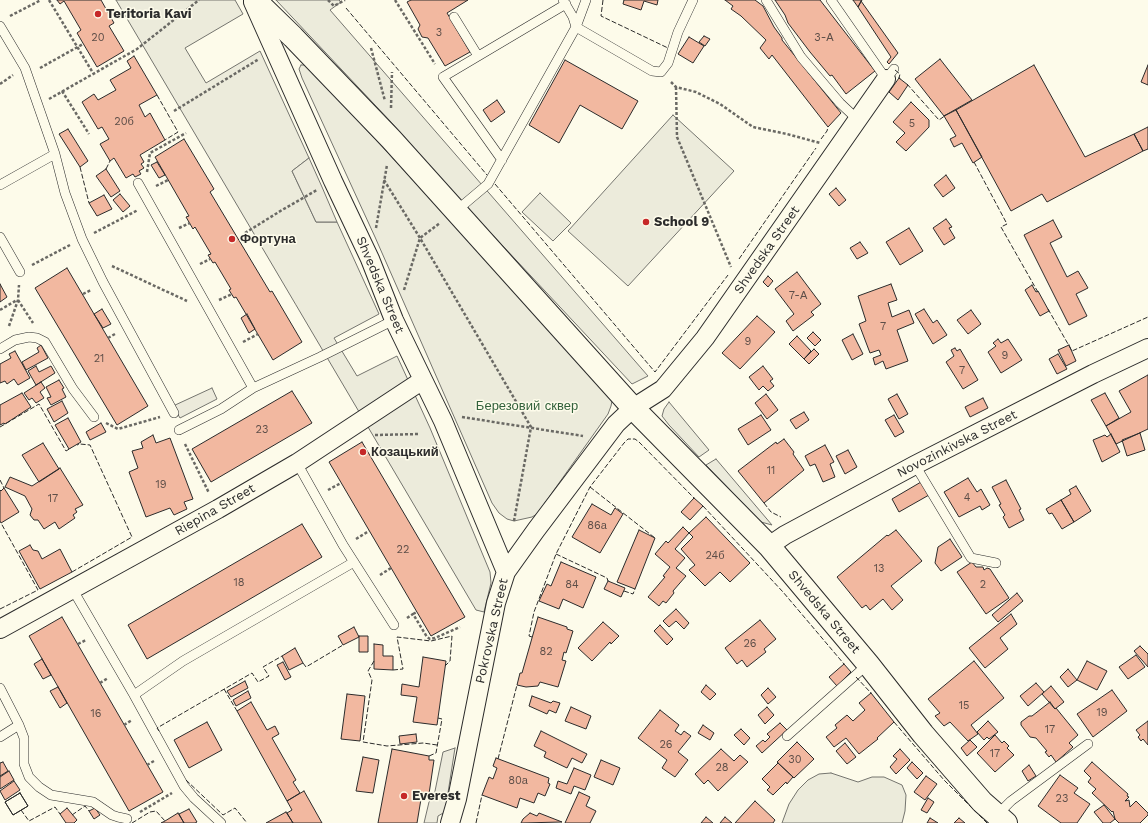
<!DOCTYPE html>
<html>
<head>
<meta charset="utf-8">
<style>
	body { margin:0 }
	canvas { display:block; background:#fdfbea }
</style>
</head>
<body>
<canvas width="1148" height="823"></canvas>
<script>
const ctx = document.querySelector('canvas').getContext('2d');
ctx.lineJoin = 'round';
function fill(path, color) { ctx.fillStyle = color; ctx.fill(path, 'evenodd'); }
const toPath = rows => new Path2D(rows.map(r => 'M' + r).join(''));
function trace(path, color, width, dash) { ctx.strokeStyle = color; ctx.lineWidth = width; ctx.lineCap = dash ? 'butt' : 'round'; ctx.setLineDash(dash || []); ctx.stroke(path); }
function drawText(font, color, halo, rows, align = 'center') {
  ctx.font = font + ' "Work Sans",sans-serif'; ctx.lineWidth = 3; ctx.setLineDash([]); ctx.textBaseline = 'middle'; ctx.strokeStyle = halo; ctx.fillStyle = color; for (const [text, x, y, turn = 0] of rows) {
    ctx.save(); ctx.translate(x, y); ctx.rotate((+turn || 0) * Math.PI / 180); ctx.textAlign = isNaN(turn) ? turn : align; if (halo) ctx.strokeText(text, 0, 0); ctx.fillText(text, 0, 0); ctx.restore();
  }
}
const green = toPath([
	[116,0,235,0,243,14,185,48,206,83,260,51,309,158,292,171,316,222,337,222,379,314,334,338,357,376,397,356,430,428,490,572,491,583,484,612,476,610,116,0],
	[276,0,339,0,341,2,330,10,648,376,632,384,458,198,391,122,276,0],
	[301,65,305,65,312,71,389,154,488,261,612,401,611,406,608,414,537,514,532,517,514,521,507,519,499,513,492,503,375,237,302,78,299,69,301,65],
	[673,115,734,171,628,286,568,231,673,115],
	[540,193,571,223,553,241,522,212,540,193],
	[669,402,709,450,699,457,669,425,662,416,664,409,669,402],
	[716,459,772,525,761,522,758,519,706,465,716,459],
	[831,773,858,782,872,777,884,777,902,785,906,795,905,811,902,823,782,823,789,804,798,790,808,780,819,774,831,773]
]);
fill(green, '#ecebdb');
trace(green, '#74746e', 1);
const parking = toPath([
	[309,158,322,187,337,222,316,222,292,171,309,158],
	[212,388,217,399,180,418,173,406,212,388],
	[455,748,445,812,438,816,437,823,424,823,429,802,434,796,443,752,455,748]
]);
fill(parking, '#eceadb');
trace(parking, '#74746e', 1);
const building = toPath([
	[57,0,101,0,114,23,109,26,124,51,97,67,77,33,81,30,64,1,60,4,57,0],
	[411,0,468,0,447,13,470,52,445,66,428,38,422,37,418,29,420,25,407,2,411,0],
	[624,0,658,0,657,5,644,1,641,10,623,4,624,0],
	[725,0,755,0,763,6,774,27,782,38,782,40,841,113,828,127,772,55,769,59,760,48,766,40,741,16,731,9,733,6,725,0],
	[775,0,820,0,875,71,846,94,832,75,830,76,810,52,788,23,785,15,775,0],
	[853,0,862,0,858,7,853,0],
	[861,1,898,53,889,64,887,62,891,57,858,7,861,1],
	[704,36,710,39,705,46,699,42,704,36],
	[689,37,704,46,693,63,678,54,689,37],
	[134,56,157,95,139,105,145,117,150,113,165,140,140,155,144,162,141,164,144,168,139,171,141,174,135,177,133,174,126,178,114,158,110,161,100,144,109,139,102,127,98,129,82,102,94,94,98,100,116,90,110,80,131,68,127,61,134,56],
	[940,59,972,100,944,116,915,79,940,59],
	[565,60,638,101,622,129,580,105,559,143,529,125,565,60],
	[1034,65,1085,157,1134,134,1143,151,1047,202,1042,194,1011,211,956,110,1034,65],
	[1148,65,1148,85,1141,82,1148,65],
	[899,78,908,85,898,100,889,92,899,78],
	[497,100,505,112,491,122,483,110,497,100],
	[911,102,929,120,929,127,906,151,896,142,905,133,893,122,911,102],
	[956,110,982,157,973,163,962,143,954,147,950,139,956,136,944,116,956,110],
	[1148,127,1148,149,1143,151,1134,134,1148,127],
	[68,129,88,161,80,167,59,134,68,129],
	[184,139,214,189,210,192,270,292,272,291,302,342,273,360,236,297,234,298,229,290,231,289,215,262,213,263,208,255,211,254,195,227,193,229,186,217,189,216,155,157,184,139],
	[157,162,165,175,159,178,151,165,157,162],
	[106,169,120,191,111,197,96,176,106,169],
	[946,175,955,188,943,197,934,185,946,175],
	[836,188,846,200,839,206,829,194,836,188],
	[120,194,130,206,123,212,113,200,120,194],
	[104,195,112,209,97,216,89,203,104,195],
	[946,219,952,227,949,228,955,238,944,245,933,228,946,219],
	[1053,220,1062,237,1050,243,1067,277,1078,271,1088,288,1076,294,1087,316,1069,325,1024,235,1053,220],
	[909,228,923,251,900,265,886,242,909,228],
	[860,242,868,253,857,259,850,248,860,242],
	[67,268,148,406,117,425,35,288,67,268],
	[797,272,821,304,811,312,814,315,793,331,786,321,794,314,775,289,797,272],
	[768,276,773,281,768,287,763,282,768,276],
	[0,284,7,297,0,302,0,284],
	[891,284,897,300,888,303,892,317,909,310,914,323,897,330,908,361,886,369,883,361,875,365,873,358,881,355,879,350,870,353,859,324,866,321,858,296,891,284],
	[1032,285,1036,292,1038,291,1049,311,1040,316,1025,290,1032,285],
	[102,309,111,324,103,328,94,314,102,309],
	[924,309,933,323,937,320,947,335,933,344,915,314,924,309],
	[971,310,981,324,968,334,957,320,971,310],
	[247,314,255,329,249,333,241,318,247,314],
	[757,316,775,332,740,369,722,353,757,316],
	[813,332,821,340,815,346,807,338,813,332],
	[853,334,863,354,852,360,842,340,853,334],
	[797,336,811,351,804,359,789,344,797,336],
	[998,339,1001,343,1008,339,1022,360,1001,373,988,352,996,346,993,343,998,339],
	[41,345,48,358,26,370,22,362,39,352,37,348,41,345],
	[1069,345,1076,361,1066,366,1058,350,1069,345],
	[955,348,957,351,960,349,978,380,963,389,946,362,954,356,951,350,955,348],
	[814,349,819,354,809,364,804,359,814,349],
	[15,351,30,378,18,385,14,379,7,384,5,381,0,383,0,364,11,358,9,354,15,351],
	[1058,354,1067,369,1057,374,1049,359,1058,354],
	[36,366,39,372,51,366,55,373,36,385,28,371,36,366],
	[763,366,773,379,770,381,774,386,768,391,763,386,759,390,749,377,763,366],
	[1148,375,1148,429,1116,444,1106,426,1131,412,1119,391,1148,375],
	[59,380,64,388,62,389,66,397,51,405,47,398,51,397,46,387,59,380],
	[41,382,45,388,40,392,44,398,36,403,32,398,29,400,24,393,41,382],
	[292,391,312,423,211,482,192,449,292,391],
	[22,393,31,407,5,424,4,423,0,425,0,405,22,393],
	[1105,393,1119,418,1106,426,1091,400,1105,393],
	[766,394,778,410,767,419,755,403,766,394],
	[897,394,908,414,899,419,888,399,897,394],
	[983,398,988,408,970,417,965,407,983,398],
	[62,401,68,413,54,422,47,409,62,401],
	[804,412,809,420,796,429,790,420,804,412],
	[761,415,771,430,748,445,738,429,761,415],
	[894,415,904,432,895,437,885,420,894,415],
	[68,418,81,442,69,449,55,425,68,418],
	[101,423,106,432,90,440,86,432,101,423],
	[1140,433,1145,450,1127,456,1122,440,1140,433],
	[1111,434,1120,452,1102,462,1093,440,1105,435,1107,437,1111,434],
	[153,435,156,443,170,438,193,499,184,502,187,509,174,515,170,508,146,517,129,472,138,468,132,451,143,448,141,442,153,435],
	[784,439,794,452,793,454,804,470,764,503,738,471,776,442,777,444,784,439],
	[362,442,465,617,431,636,329,462,362,442],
	[43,443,59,469,39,482,22,455,43,443],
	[825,445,834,462,830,464,835,477,823,482,815,464,810,466,805,456,825,445],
	[848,450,857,467,845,474,836,456,848,450],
	[60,468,83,505,75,509,77,512,73,515,75,518,59,529,55,522,44,529,38,520,34,520,30,515,32,509,25,496,5,487,10,477,32,486,60,468],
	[968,478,977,492,981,489,990,505,982,510,980,506,959,517,944,492,968,478],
	[1006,480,1021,509,1019,510,1024,520,1009,528,1003,517,1005,515,999,505,1001,504,992,487,1006,480],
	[921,482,929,495,899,512,892,499,921,482],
	[1076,486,1091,511,1074,522,1061,500,1071,494,1069,490,1076,486],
	[4,488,19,512,1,523,0,521,0,490,1,491,4,488],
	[694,498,703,506,690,520,681,512,694,498],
	[1061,500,1074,522,1062,529,1052,513,1049,514,1046,509,1061,500],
	[592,504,611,515,615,508,623,514,600,553,572,537,592,504],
	[706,517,750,563,730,582,720,572,705,586,689,570,695,565,681,549,693,537,689,533,706,517],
	[302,524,322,557,147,659,128,625,302,524],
	[683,527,689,533,675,549,685,558,676,568,686,576,673,591,674,593,666,603,663,601,659,606,648,597,665,577,663,576,670,567,655,554,666,541,668,543,683,527],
	[639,530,655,538,635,589,617,582,639,530],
	[896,530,922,561,891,586,903,600,892,610,883,599,870,610,866,605,862,608,837,577,887,535,888,536,896,530],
	[950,539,962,557,941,571,935,563,938,547,950,539],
	[30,545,33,550,38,551,42,559,60,549,72,572,40,589,19,551,30,545],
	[561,562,596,577,583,608,563,599,559,609,539,601,547,584,551,586,561,562],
	[972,562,976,567,983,567,984,570,987,568,990,569,1009,598,986,614,957,572,972,562],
	[608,581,625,588,621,597,604,589,608,581],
	[1017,593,1023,601,998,622,992,615,1017,593],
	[676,609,689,623,684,629,676,621,669,627,663,621,676,609],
	[1011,614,1017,624,1000,638,1008,649,985,668,969,648,1011,614],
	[62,617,163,792,129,811,29,636,62,617],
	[538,617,567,627,567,629,573,631,566,653,564,652,562,660,566,661,558,687,540,682,538,686,526,687,517,685,520,673,522,673,538,617],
	[760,620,776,639,764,649,766,652,747,667,742,660,737,664,725,648,760,620],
	[603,622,619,636,611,644,610,642,592,661,578,648,603,622],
	[660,625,673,639,667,645,654,631,660,625],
	[354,627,359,637,343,645,338,636,354,627],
	[359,636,368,636,368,652,359,652,359,636],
	[374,644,383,645,383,656,393,656,393,670,374,669,374,644],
	[1140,646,1148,654,1148,667,1134,651,1140,646],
	[295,648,303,663,289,670,282,656,295,648],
	[1136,655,1145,667,1128,679,1119,667,1136,655],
	[423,657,446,661,437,725,413,722,417,697,401,695,402,684,419,687,423,657],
	[42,659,51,675,43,679,34,664,42,659],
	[974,661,1004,698,971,725,978,734,968,741,950,722,944,726,935,716,940,713,928,699,974,661],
	[1087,661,1107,671,1097,690,1077,680,1087,661],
	[283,662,291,677,285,680,277,665,283,662],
	[844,664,851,672,837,686,829,677,844,664],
	[1068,669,1077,680,1068,687,1060,677,1068,669],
	[245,681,248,688,231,697,227,691,245,681],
	[1036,683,1044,692,1028,706,1020,696,1036,683],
	[706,685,716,694,710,700,701,692,706,685],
	[1051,686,1064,702,1055,709,1042,694,1051,686],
	[58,687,67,703,60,708,50,691,58,687],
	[768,688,776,697,768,704,761,695,768,688],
	[1112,690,1127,711,1093,737,1077,714,1112,690],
	[248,691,251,698,236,706,233,700,248,691],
	[871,693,894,722,877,738,878,739,859,754,846,738,834,747,826,737,837,728,835,725,847,715,853,721,865,710,859,703,871,693],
	[347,694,365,696,360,741,341,739,347,694],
	[532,696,551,703,553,701,560,703,556,713,549,710,547,714,529,706,532,696],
	[251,702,267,730,275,726,279,734,272,738,296,780,293,782,300,793,287,801,237,711,251,702],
	[1050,702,1055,709,1056,708,1078,735,1069,743,1073,747,1056,762,1051,755,1049,757,1045,752,1047,751,1036,738,1030,737,1021,725,1021,722,1029,716,1032,716,1050,702],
	[571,707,591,716,586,729,565,721,571,707],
	[767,707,774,715,765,724,758,715,767,707],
	[660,710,679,725,675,731,681,735,684,731,691,736,678,752,688,760,675,777,662,768,667,760,638,738,660,710],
	[988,721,998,732,989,739,987,737,984,740,977,732,988,721],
	[1148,721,1148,745,1143,739,1141,741,1138,737,1140,735,1136,730,1148,721],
	[207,722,222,750,189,768,174,740,207,722],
	[780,723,787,730,762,753,756,746,763,740,765,742,770,737,767,734,780,723],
	[703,725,714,733,710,740,698,733,703,725],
	[741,729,750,738,744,745,734,735,741,729],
	[541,731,587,754,582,763,572,758,567,768,544,757,546,752,534,746,541,731],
	[416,734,417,742,400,744,399,736,416,734],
	[995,735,1002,743,1004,741,1009,746,1007,748,1014,755,995,772,977,753,995,735],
	[970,740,977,747,967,756,961,748,970,740],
	[797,742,814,759,794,778,777,762,797,742],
	[845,743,856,757,847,764,836,751,845,743],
	[392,749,429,756,429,760,434,760,429,794,422,793,417,823,378,823,392,749],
	[721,749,734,761,740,755,748,762,718,791,708,780,704,784,695,774,721,749],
	[900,749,910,760,896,774,890,767,897,759,893,756,900,749],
	[363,757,379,760,373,793,356,791,363,757],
	[496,758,549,778,548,783,550,784,545,796,538,793,534,803,520,798,517,808,482,795,489,777,493,779,497,768,493,766,496,758],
	[601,760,620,768,613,785,594,777,601,760],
	[3,762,8,771,0,776,0,763,3,762],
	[912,762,923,773,917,779,907,768,912,762],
	[1092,762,1128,794,1127,796,1129,797,1125,801,1129,800,1130,807,1136,801,1148,813,1148,815,1140,823,1119,823,1115,819,1113,811,1112,812,1092,793,1096,789,1088,782,1091,778,1084,771,1092,762],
	[778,763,793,777,787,784,786,782,773,795,767,790,770,787,762,779,778,763],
	[1029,765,1036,776,1028,781,1022,771,1029,765],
	[574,768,591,775,585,790,574,786,571,794,556,788,558,781,567,784,574,768],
	[9,771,14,780,0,789,0,777,9,771],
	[1060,775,1078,788,1074,793,1090,804,1077,823,1061,823,1038,806,1060,775],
	[926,776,937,784,925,800,914,792,926,776],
	[14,781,20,790,5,800,0,791,14,781],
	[304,791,322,823,293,823,287,813,292,810,287,801,304,791],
	[579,792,590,797,586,806,596,811,590,823,565,823,579,792],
	[20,793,28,806,13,815,5,802,20,793],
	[20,793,28,806,13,815,5,802,20,793],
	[928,798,934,802,927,813,921,810,928,798],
	[755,801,775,820,773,823,735,823,755,801],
	[1104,805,1115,819,1110,823,1103,823,1094,812,1104,805],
	[67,808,77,820,74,823,66,823,60,814,67,808],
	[95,808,100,815,94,819,89,811,95,808],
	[189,809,197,822,195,823,184,823,179,814,189,809],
	[286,812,293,823,266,823,286,812],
	[178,813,184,823,161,823,165,821,178,813],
	[530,813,537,816,539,813,562,822,521,823,523,819,530,813],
	[706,817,713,823,701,823,706,817],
	[725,817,732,823,720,823,725,817],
	[930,818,938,823,927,823,930,818],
	[959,818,965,823,954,823,959,818]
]);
fill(building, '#f2b8a0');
trace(building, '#2b2b2b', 1);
const service = toPath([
	[563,0,573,17,576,27,652,71,661,72,668,63,678,32,693,0],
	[766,0,801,57,840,103,858,120],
	[831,0,886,79,894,69],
	[454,17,478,56],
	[0,26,25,68,55,154,65,193,82,239,103,282,174,413],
	[502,160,443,77,566,4],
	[138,183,253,388],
	[0,185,55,154],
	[456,211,488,184,576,27,586,0],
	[0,237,20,272],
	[0,349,15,340,29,337,37,338,45,342,73,389,94,417],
	[179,430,221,409,253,388,320,357,394,320],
	[297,463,343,545,394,625],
	[915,465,971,558,996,563],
	[73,590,134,695,184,786,194,798,221,823],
	[0,688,19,725,24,738,24,764,29,777,39,787,51,795,93,802,112,815,118,817,127,819],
	[134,695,183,661,354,562],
	[787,736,868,664],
	[0,737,19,725],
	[997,815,1011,801,1088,744]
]);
const minor = toPath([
	[253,2,333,181,370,259,394,320,443,421,506,572],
	[769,546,785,535,915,465,1093,374,1148,348],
	[0,629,218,509,297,463,423,380],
	[450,823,457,799,496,603,506,572,536,530,616,424,633,408,663,389,705,338,886,79]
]);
const tertiary = toPath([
	[255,0,293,37,391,139,633,408,769,546,868,664,923,734,982,802,1006,823]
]);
trace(service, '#2b2b2b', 10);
trace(minor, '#2b2b2b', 20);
trace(tertiary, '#2b2b2b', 24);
trace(toPath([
	[49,0,93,73],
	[328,0,334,6,345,0],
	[395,0,435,64],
	[10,16,41,0],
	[371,48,385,101],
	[40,68,83,44],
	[671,82,676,87,696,92,720,104,753,127,787,134,820,143],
	[0,84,13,75],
	[676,87,677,137,731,267],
	[62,91,89,134],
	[49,99,137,49,199,0],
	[391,108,392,72],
	[174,111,259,59],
	[147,172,150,153,186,133],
	[384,180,420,238,531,427,514,521],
	[156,186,168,180],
	[179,228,190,223],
	[376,228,387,165],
	[94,233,138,210],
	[245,233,282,210,317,190],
	[200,264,210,259],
	[32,265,70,245],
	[112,266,187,301],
	[404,290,420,238,440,223],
	[83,294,91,290],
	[18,300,33,323],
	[219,300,232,294],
	[0,310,17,300],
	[9,326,18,300,19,285],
	[108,338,115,334],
	[243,342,258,334],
	[462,417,583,436],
	[106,423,118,429,160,417],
	[375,435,420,434],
	[185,444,209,493],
	[328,490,341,483],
	[356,539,369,531],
	[380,575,391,568],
	[413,614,417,612],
	[407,618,413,614,427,637,430,639,435,638,460,627],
	[78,644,86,640],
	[100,683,108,678],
	[124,725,132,720],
	[147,765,154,761],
	[140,812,172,793]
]), '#6a6964', 2.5, [3, 2]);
trace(service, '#fdfbea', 9);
trace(minor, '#fdfbea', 18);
trace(tertiary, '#fdfbea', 22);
trace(toPath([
	[603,0,601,16,668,48],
	[346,8,487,175],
	[895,70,900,74,899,78,901,79],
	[907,84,939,120,946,115],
	[157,95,178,132,165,140],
	[821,139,827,131,828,127],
	[974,162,1007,224,1001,227,1039,294],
	[80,167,89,203],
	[106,169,110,161],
	[495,184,655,372,728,275],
	[739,259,816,148],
	[1048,309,1072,351,1148,317],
	[0,427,39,404,66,451,71,448],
	[0,480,4,488],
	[590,487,655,538],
	[764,503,771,512,781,517],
	[703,506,783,592,844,664],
	[556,554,607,578,608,581],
	[72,572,132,537,90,445,80,444,77,445],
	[624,591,633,594,635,589],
	[0,609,38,590,1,523],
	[532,637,529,636,534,612,556,554,590,487,624,443,628,439,635,439,639,442,694,498],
	[374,661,368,671,372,680,363,742,387,746,423,743,437,745],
	[303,663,306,667,343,645],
	[393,670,403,669,397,637,431,641,452,636,450,661,445,666],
	[856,677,871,693],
	[224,689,237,711],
	[894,722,944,780,987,823],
	[159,731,157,728,252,673,258,682,269,676,263,667,282,656],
	[429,756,436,753,442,719,438,718],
	[498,759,517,685],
	[186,780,223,815,235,808,247,823],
	[21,810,29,821,55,807,60,814],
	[72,815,85,806,89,811],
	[132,823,150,812,156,811,165,821],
	[476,823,482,795]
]), '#2b2b2b', 1, [5, 2]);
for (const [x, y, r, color] of [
	[98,14,4,"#c62828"],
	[646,222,4,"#c62828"],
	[232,239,4,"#c62828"],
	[363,452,4,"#c62828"],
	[404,796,4,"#c62828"]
]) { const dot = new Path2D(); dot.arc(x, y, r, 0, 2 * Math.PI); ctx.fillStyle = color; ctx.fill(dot); trace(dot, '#fdfbea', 1.5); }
drawText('11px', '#5d4e48', null, [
	["3",439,33],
	["20",98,38],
	["3-А",824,38],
	["20б",124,122],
	["5",912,124],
	["7-А",798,296],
	["7",883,327],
	["9",748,342],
	["9",1005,356],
	["21",99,359],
	["7",962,371],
	["23",262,430],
	["11",771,471],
	["19",161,485],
	["4",967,498],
	["17",53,499],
	["86а",597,526],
	["22",403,550],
	["24б",715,556],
	["13",879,569],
	["18",239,583],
	["84",572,585],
	["2",983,585],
	["26",750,644],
	["82",546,652],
	["15",964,706],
	["19",1102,713],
	["16",96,714],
	["17",1050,730],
	["26",666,745],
	["17",995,754],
	["30",795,760],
	["28",722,768],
	["80а",518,781],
	["23",1062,799]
]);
drawText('bold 13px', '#2b2b2b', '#fdfbea', [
	["Teritoria Kavi",106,14],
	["School 9",654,222],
	["Фортуна",240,239],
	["Козацький",371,452],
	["Everest",412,796]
], 'left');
drawText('13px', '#2b2b2b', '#fdfbea', [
	["Shvedska Street",767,250,-55],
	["Shvedska Street",380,285,67],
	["Novozinkivska Street",957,444,-27],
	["Riepina Street",215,510,-30],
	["Shvedska Street",824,612,50],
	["Pokrovska Street",492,631,-77]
]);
drawText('13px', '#34623c', '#fdfbea', [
	["Березовий сквер",527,406]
]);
</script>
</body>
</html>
